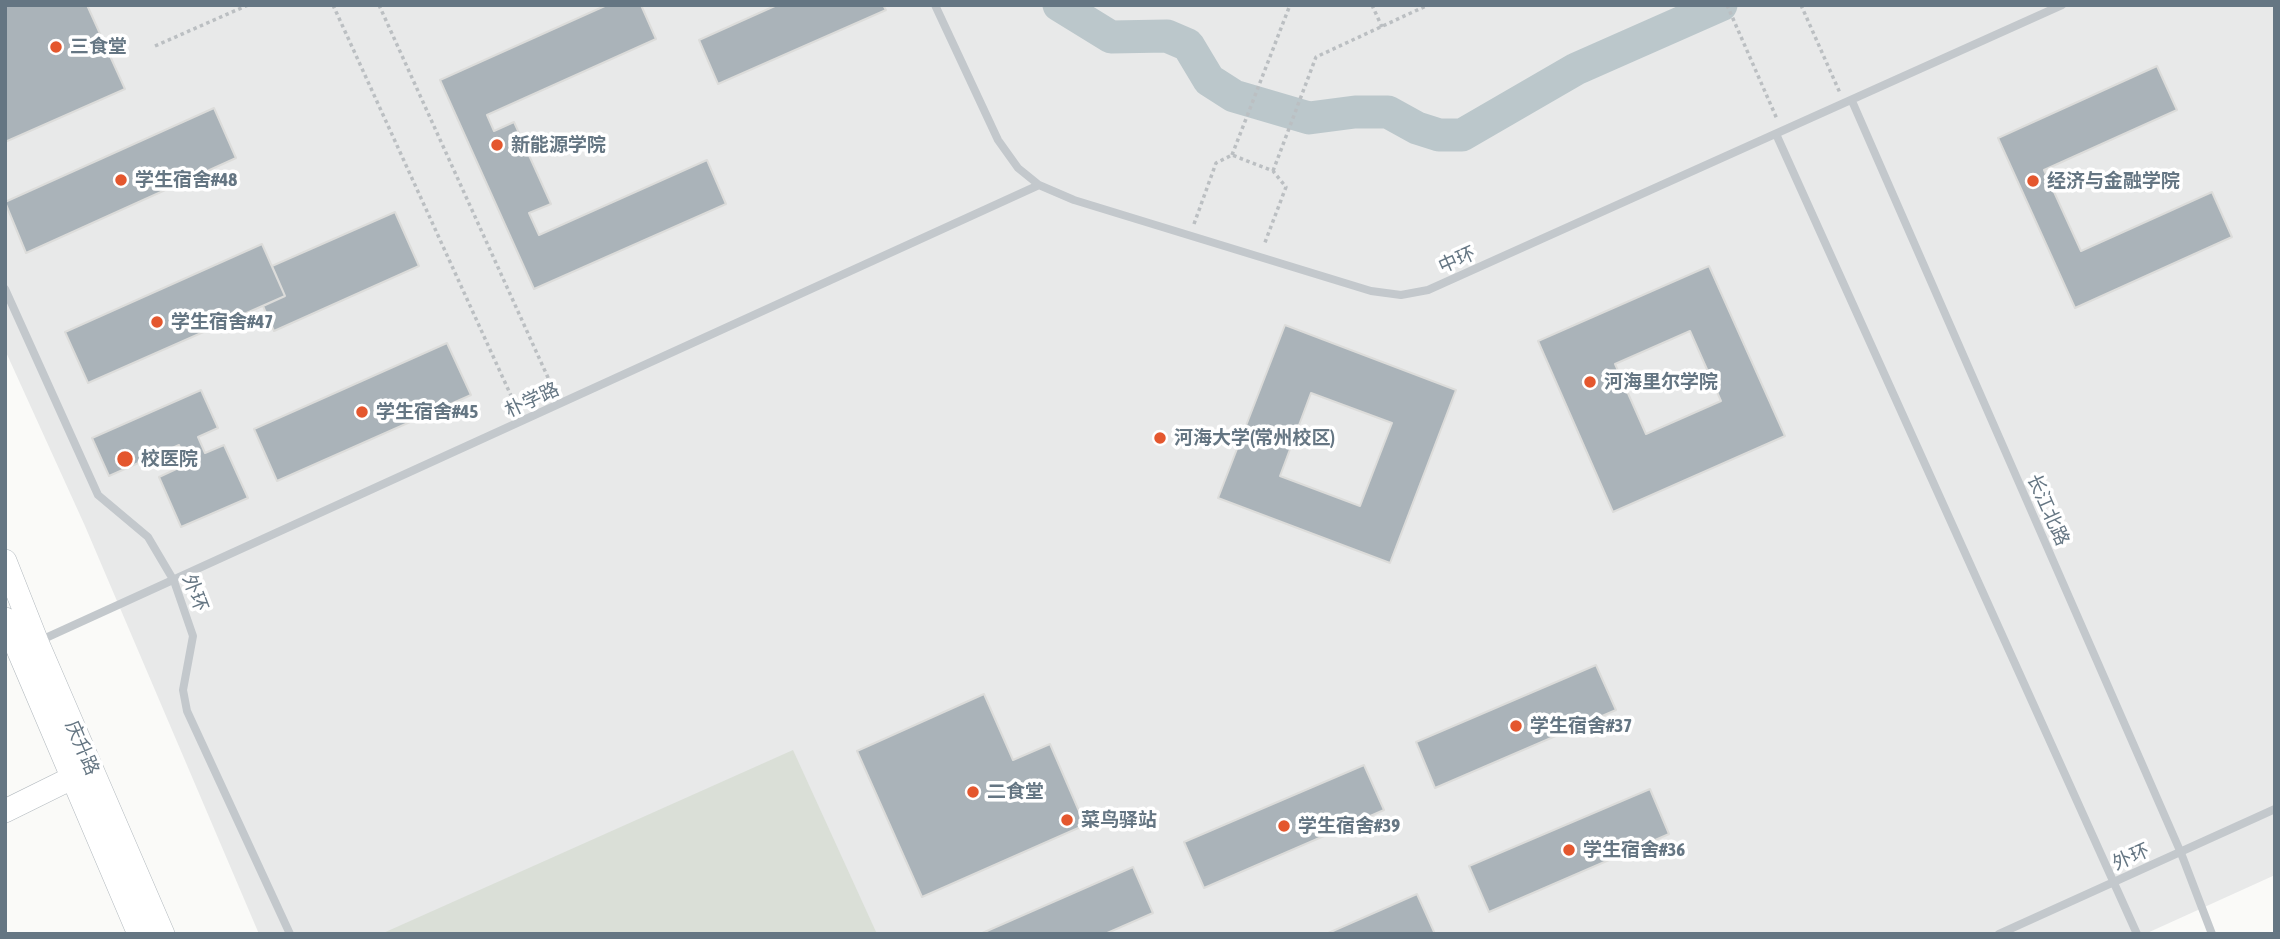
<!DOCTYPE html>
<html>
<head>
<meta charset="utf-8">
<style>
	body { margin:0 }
	#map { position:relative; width:2280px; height:939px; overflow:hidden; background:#fafaf8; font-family:"Asap Condensed",sans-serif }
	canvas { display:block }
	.frame { position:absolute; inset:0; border:7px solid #657683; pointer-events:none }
</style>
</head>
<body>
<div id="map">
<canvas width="2280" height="939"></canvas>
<div class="frame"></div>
</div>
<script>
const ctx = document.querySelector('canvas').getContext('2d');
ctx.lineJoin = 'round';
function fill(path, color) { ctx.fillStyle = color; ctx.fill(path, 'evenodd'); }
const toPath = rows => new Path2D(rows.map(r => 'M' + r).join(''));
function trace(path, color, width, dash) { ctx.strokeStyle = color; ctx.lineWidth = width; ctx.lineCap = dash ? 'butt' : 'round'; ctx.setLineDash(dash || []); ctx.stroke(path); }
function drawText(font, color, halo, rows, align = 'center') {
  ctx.font = font + ' "Asap Condensed","Noto Sans SC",sans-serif'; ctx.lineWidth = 7; ctx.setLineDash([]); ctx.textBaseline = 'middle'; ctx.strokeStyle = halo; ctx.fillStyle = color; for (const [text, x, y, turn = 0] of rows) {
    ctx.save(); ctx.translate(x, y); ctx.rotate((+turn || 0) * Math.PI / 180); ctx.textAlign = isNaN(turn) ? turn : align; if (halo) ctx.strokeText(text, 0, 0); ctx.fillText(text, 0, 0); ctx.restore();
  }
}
fill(toPath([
	[5,5,2275,5,2275,875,2145,934,259,934,85,526,5,350]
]), '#e8e9e9');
fill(toPath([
	[793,750,877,934,381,934]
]), '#dadfd7');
trace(toPath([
	[1059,5,1111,37,1167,36,1188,45,1209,80,1234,96,1309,118,1355,112,1388,112,1417,128,1439,135,1462,135,1576,69,1721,5]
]), '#bbc7cb', 33);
const building = toPath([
	[87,5,125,89,5,142,5,6,87,5],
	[607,5,641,5,656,39,487,115,494,131,514,122,551,204,529,213,539,235,707,160,726,204,534,289,440,80,607,5],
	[777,5,883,5,886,10,718,84,699,40,777,5],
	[2157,66,2177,110,2044,170,2081,251,2212,192,2232,237,2075,308,1998,138,2157,66],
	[214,108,236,158,26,253,5,202,214,108],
	[395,212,419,266,274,331,263,306,285,296,272,266,395,212],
	[262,244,285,296,88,383,65,332,262,244],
	[1709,266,1785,436,1613,512,1538,341,1709,266],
	[1690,331,1721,401,1646,434,1615,364,1690,331],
	[1285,325,1456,390,1390,563,1218,498,1285,325],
	[1311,393,1392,423,1360,506,1280,476,1311,393],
	[447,343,471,395,277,481,254,429,447,343],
	[201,390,218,428,198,437,205,453,224,445,248,498,181,527,159,477,187,464,179,445,109,476,92,438,201,390],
	[1596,665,1616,710,1435,788,1416,742,1596,665],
	[984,694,1013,760,1050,744,1085,825,922,897,857,751,984,694],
	[1364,765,1384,810,1204,888,1184,842,1364,765],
	[1650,789,1669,834,1489,912,1469,866,1650,789],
	[1133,867,1153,913,1105,934,980,934,1133,867],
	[1417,894,1435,934,1326,934,1417,894]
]);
fill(building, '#aab3b9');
trace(building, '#dcdcda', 2);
const secondary = toPath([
	[5,561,37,642,163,934],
	[5,619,139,934],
	[5,811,86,771]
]);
trace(secondary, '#b3babf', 24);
trace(toPath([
	[333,5,518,411],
	[379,5,555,393],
	[1372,5,1382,27],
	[1727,5,1777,119],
	[1801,5,1840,93],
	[155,46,248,5],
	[1232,155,1290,5],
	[1273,171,1316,57,1428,5],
	[1194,224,1216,163,1232,155,1273,171,1286,187,1264,245]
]), '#bbbfc2', 3.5, [3.5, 3.5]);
trace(toPath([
	[935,5,998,140,1018,168,1039,185,1074,200,1371,291,1401,295,1428,290,2062,5],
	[1852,101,2181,853,2212,934],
	[1776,134,2137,934],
	[5,289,98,495,148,537,174,581,193,636,183,690,187,711,290,934],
	[39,641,1039,185],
	[1999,934,2275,809]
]), '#c3c8cc', 8);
trace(secondary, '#fff', 23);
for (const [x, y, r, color] of [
	[56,47,7,"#e4572e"],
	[497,145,7,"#e4572e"],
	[121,180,7,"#e4572e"],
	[2033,181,7,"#e4572e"],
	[157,322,7,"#e4572e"],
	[1590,382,7,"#e4572e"],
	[362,412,7,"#e4572e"],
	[1160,438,7,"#e4572e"],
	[125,459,9,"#e4572e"],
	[1516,726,7,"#e4572e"],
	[973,792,7,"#e4572e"],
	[1067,820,7,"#e4572e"],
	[1284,826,7,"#e4572e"],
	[1569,850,7,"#e4572e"]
]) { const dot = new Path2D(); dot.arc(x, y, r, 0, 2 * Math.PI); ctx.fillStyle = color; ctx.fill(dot); trace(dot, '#fff', 2.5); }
drawText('bold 19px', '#657683', '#fff', [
	["三食堂",70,47],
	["新能源学院",511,145],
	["学生宿舍#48",135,180],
	["经济与金融学院",2047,181],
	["学生宿舍#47",171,322],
	["河海里尔学院",1604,382],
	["学生宿舍#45",376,412],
	["河海大学(常州校区)",1174,438],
	["校医院",141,459],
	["学生宿舍#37",1530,726],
	["二食堂",987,792],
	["菜鸟驿站",1081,820],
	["学生宿舍#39",1298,826],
	["学生宿舍#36",1583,850]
], 'left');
drawText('19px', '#657683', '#fff', [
	["中环",1457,260,-24],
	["朴学路",532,400,-25],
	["长江北路",2048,510,66],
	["外环",195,593,69],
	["庆升路",82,748,67],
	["外环",2131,857,-24]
]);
</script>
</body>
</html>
